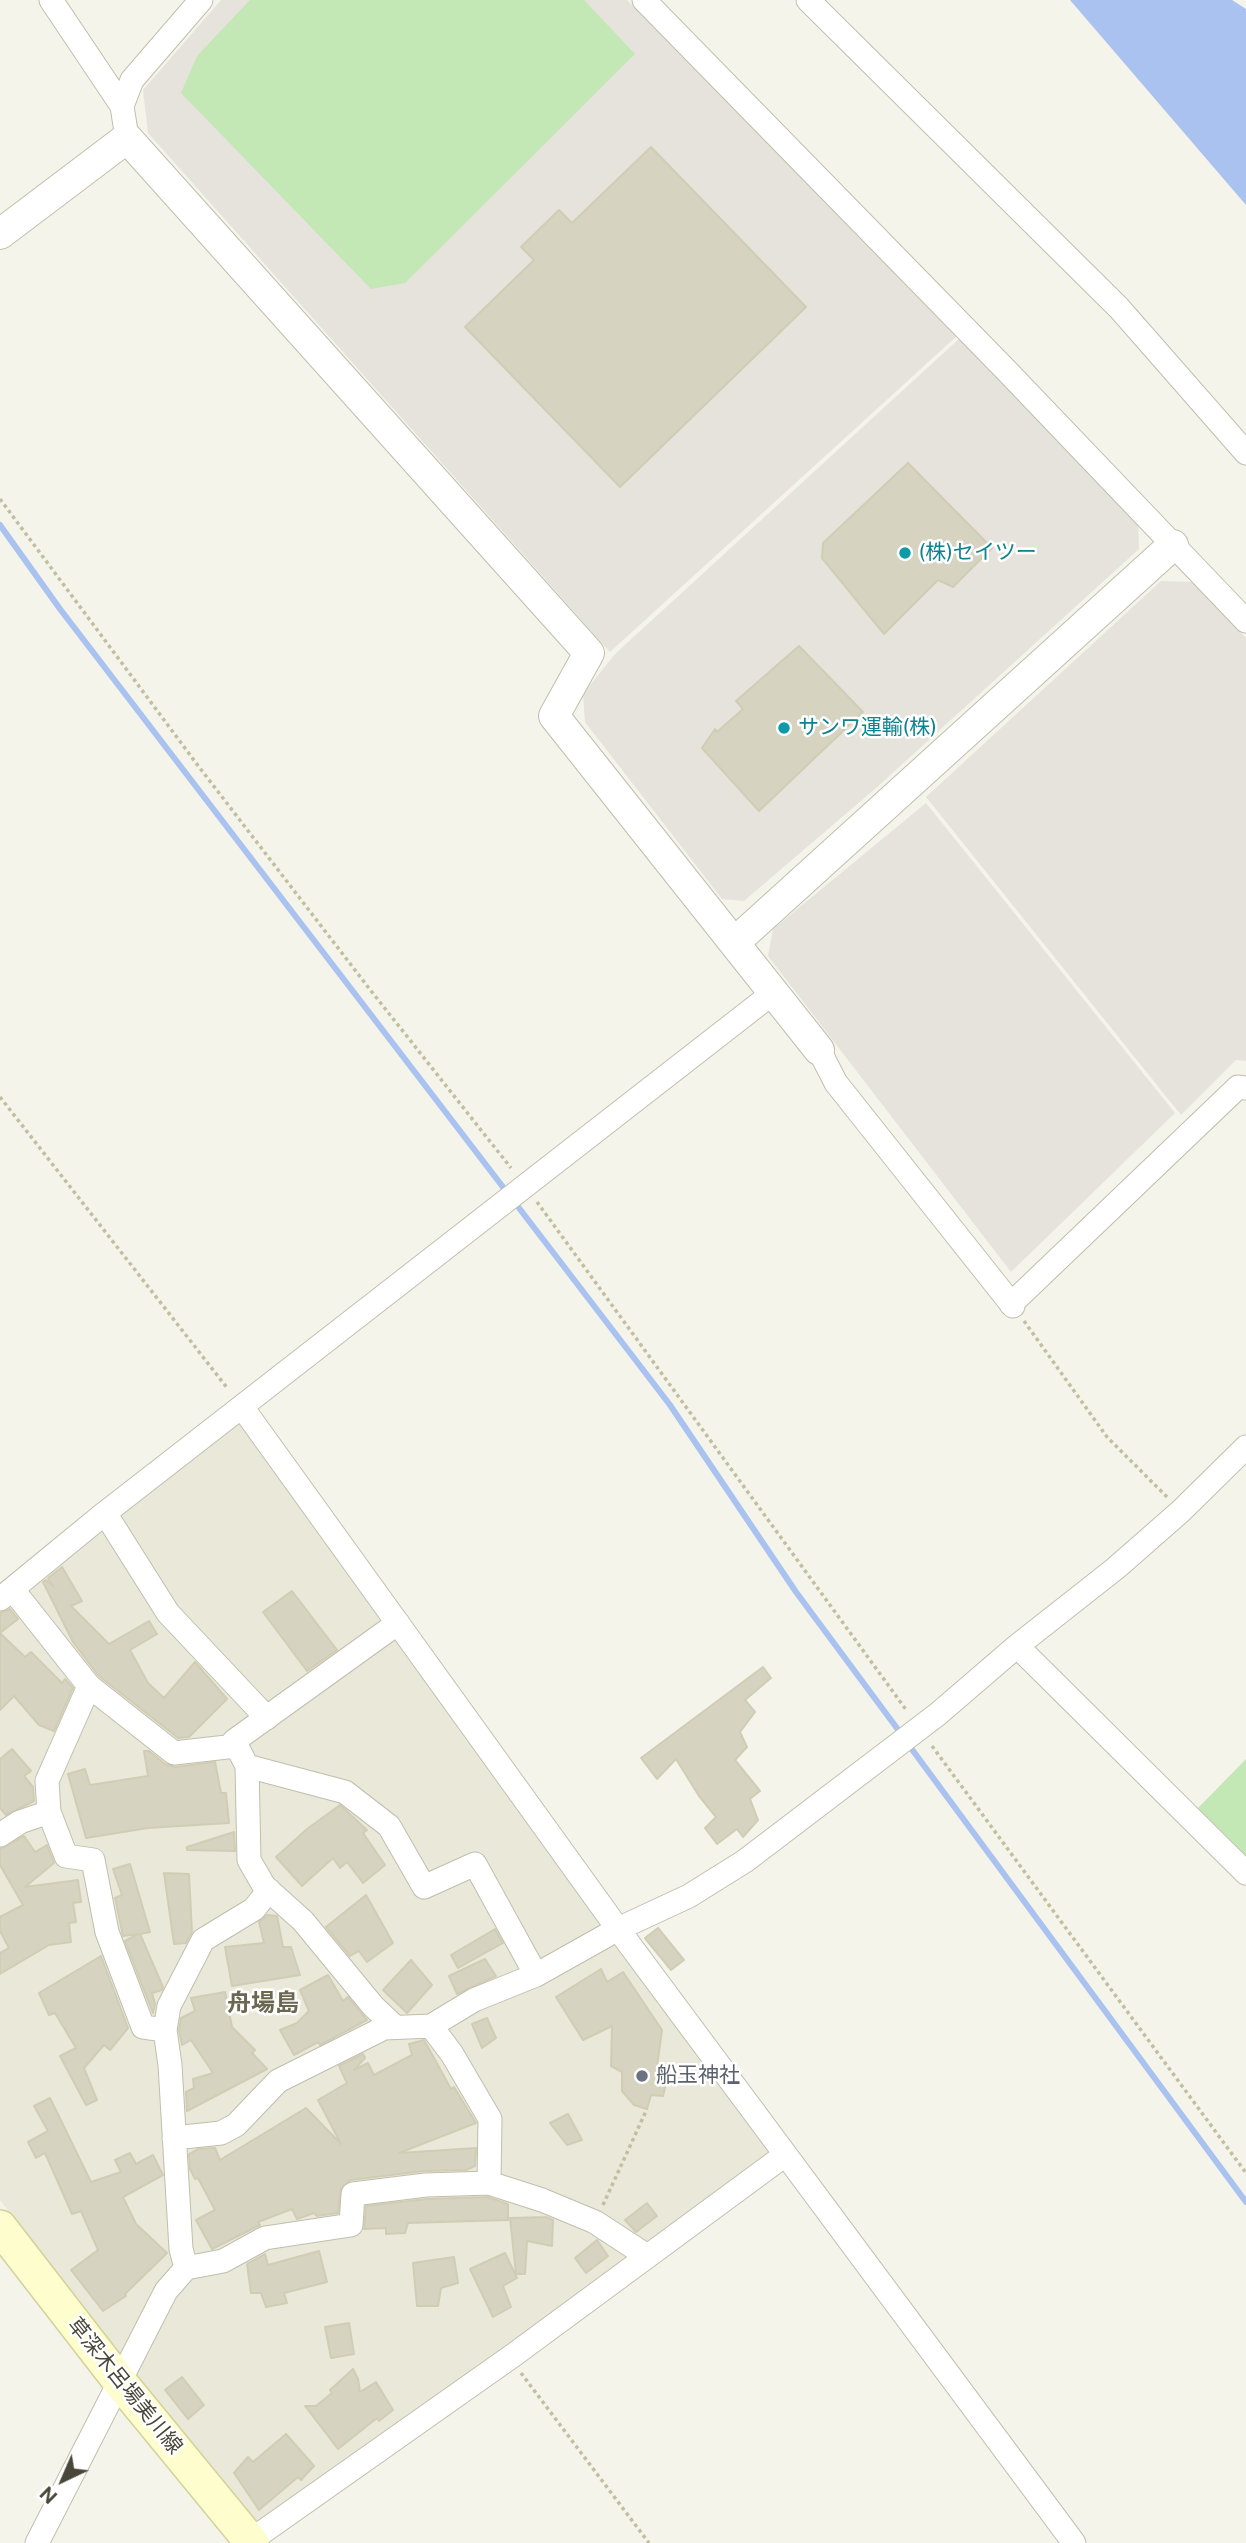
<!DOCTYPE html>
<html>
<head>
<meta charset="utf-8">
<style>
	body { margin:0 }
	#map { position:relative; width:1246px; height:2543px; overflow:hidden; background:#f5f4eb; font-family:"Public Sans",sans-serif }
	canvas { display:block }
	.north { position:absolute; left:28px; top:2445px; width:70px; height:70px; -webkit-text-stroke:5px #fff; paint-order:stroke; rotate:224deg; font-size:19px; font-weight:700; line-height:28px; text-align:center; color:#494739 }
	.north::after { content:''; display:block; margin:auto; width:24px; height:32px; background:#494739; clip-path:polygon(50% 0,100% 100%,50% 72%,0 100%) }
</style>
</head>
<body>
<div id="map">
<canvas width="1246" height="2543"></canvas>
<div class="north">N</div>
</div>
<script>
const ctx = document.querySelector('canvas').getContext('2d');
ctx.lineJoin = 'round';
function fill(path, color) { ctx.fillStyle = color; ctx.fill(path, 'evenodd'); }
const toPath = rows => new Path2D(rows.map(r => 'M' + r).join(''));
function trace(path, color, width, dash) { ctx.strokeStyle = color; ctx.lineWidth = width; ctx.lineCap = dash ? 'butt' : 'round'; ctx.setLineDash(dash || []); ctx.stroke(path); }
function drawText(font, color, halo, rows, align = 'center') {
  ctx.font = font + ' "Public Sans","Noto Sans JP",sans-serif'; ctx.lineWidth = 5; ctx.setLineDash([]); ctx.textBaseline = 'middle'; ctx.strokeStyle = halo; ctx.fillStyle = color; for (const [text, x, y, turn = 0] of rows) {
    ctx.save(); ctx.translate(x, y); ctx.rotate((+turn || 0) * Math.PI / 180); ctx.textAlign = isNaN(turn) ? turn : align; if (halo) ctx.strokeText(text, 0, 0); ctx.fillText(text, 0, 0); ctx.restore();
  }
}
fill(toPath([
	[235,1412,776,2152,255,2526,144,2387,0,2200,0,1608]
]), '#e9e8d9');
fill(toPath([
	[221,0,627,0,958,335,610,652,148,133,143,90],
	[960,338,1138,520,1139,549,876,788,744,901,722,899,585,722,583,694,615,654],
	[1161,581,1194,582,1246,638,1246,1061,1236,1060,1181,1115,926,797],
	[926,803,1175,1113,1011,1272,768,956,773,929]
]), '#e5e3dc');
fill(toPath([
	[250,0,584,0,635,54,405,283,371,289,181,93,197,56],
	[1246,1759,1246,1858,1196,1810]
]), '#c4e8b5');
fill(toPath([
	[1070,0,1232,0,1246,9,1246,205]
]), '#aac2ef');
trace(toPath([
	[0,525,60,609,670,1405,796,1592,902,1735],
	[908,1744,1246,2202]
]), '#aac2ef', 6);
const building = toPath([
	[651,147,806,307,620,487,465,327,534,260,521,247,559,210,572,223,651,147],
	[908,463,992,548,953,587,938,580,884,634,822,558,823,543,908,463],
	[799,646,863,712,759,811,702,748,715,729,717,732,743,709,736,701,799,646],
	[62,1567,82,1601,71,1606,109,1644,149,1621,157,1634,130,1650,148,1683,164,1698,195,1662,227,1699,189,1737,178,1738,99,1676,88,1662,73,1642,43,1582,46,1580,53,1586,48,1578,62,1567],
	[292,1591,337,1650,307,1671,263,1612,292,1591],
	[10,1609,18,1619,0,1633,25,1657,31,1652,62,1683,65,1679,73,1688,54,1731,39,1725,14,1696,0,1710,0,1613,10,1609],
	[763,1667,771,1678,745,1700,755,1712,740,1732,747,1747,735,1760,760,1791,750,1799,758,1820,743,1837,737,1829,717,1844,705,1828,716,1817,699,1796,676,1759,657,1779,641,1758,763,1667],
	[12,1749,31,1771,24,1776,33,1787,34,1801,6,1815,0,1808,0,1759,12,1749],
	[144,1751,149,1751,165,1764,175,1767,215,1762,221,1793,226,1793,229,1823,148,1828,86,1838,68,1774,85,1769,90,1785,148,1776,144,1751],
	[340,1805,367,1830,363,1833,385,1865,363,1883,347,1862,340,1868,333,1858,302,1886,276,1857,307,1829,340,1805],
	[234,1832,235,1851,187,1850,187,1847,234,1832],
	[24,1836,35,1852,47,1845,54,1863,25,1887,78,1880,81,1902,73,1903,76,1922,69,1923,71,1942,49,1945,0,1974,0,1953,9,1948,0,1931,0,1917,23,1905,0,1865,0,1849,24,1836],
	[130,1864,150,1932,140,1934,163,1987,162,1990,152,1993,155,2004,153,2013,125,1941,138,1934,123,1936,115,1898,122,1895,113,1869,130,1864],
	[164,1873,189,1874,192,1932,186,1943,174,1944,164,1873],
	[366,1895,393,1943,367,1962,359,1951,350,1956,326,1927,366,1895],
	[267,1915,277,1916,283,1947,291,1947,300,1975,232,1986,225,1947,264,1943,259,1922,267,1915],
	[658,1928,684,1960,671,1970,645,1938,658,1928],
	[495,1929,503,1943,458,1968,451,1955,495,1929],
	[101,1956,128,2028,110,2050,104,2045,84,2068,97,2100,86,2105,60,2056,76,2048,55,2013,49,2015,39,1993,101,1956],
	[485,1959,496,1976,457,1994,449,1976,485,1959],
	[411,1960,432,1985,407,2013,383,1990,411,1960],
	[601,1969,607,1982,623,1972,662,2030,656,2074,667,2079,663,2096,651,2095,647,2109,634,2105,622,2091,622,2072,611,2066,612,2026,583,2040,556,1997,601,1969],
	[328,1975,343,2001,348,1997,367,2020,320,2045,318,2042,294,2055,280,2030,297,2023,309,2011,300,1990,328,1975],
	[225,1992,232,2027,255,2050,252,2053,267,2069,187,2111,186,2092,194,2088,193,2079,213,2073,191,2040,182,2045,179,2030,181,2018,195,2011,191,1998,225,1992],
	[487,2018,496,2038,482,2048,472,2024,487,2018],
	[424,2040,451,2089,454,2087,476,2123,399,2153,476,2148,475,2166,466,2170,424,2171,351,2180,341,2188,338,2213,317,2216,314,2213,297,2219,292,2209,258,2222,260,2225,212,2249,196,2220,215,2210,198,2178,195,2179,190,2169,189,2154,198,2149,215,2148,220,2160,306,2108,341,2144,318,2100,347,2083,339,2066,363,2054,365,2058,354,2070,368,2063,374,2075,412,2055,409,2044,424,2040],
	[50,2098,91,2182,121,2172,115,2160,130,2153,136,2164,153,2155,163,2175,123,2197,136,2224,167,2253,125,2294,126,2296,103,2311,71,2270,98,2250,81,2211,72,2214,45,2153,36,2158,28,2142,48,2131,34,2106,50,2098],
	[568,2114,582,2140,567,2145,550,2123,568,2114],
	[487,2197,508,2204,508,2220,408,2223,405,2233,386,2234,386,2228,364,2229,366,2206,427,2199,487,2197],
	[647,2203,657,2216,636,2232,625,2220,647,2203],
	[546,2217,553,2220,552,2246,527,2241,525,2274,516,2274,510,2218,546,2217],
	[597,2240,608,2256,586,2273,575,2258,597,2240],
	[319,2251,327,2282,284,2293,287,2303,266,2307,261,2293,251,2293,247,2264,265,2254,268,2265,319,2251],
	[505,2253,517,2278,503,2286,511,2307,493,2317,470,2269,505,2253],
	[454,2257,458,2283,441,2288,438,2306,417,2306,413,2263,454,2257],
	[349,2323,354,2354,331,2358,325,2327,349,2323],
	[353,2369,358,2379,360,2392,376,2382,393,2410,379,2421,377,2418,338,2449,305,2406,316,2406,332,2393,330,2390,353,2369],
	[182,2377,204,2405,188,2419,165,2390,182,2377],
	[286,2434,314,2466,301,2480,298,2477,259,2510,234,2473,248,2457,253,2462,286,2434]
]);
fill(building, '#d6d3c0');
trace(building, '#d1cdb4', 2);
const minor = toPath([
	[51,0,122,106,127,138],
	[644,0,1005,369,1246,621],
	[808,0,1119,308,1246,453],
	[122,106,132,80,201,0],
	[819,1050,836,1083,1013,1306],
	[1011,1304,1238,1087,1246,1088],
	[242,1407,618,1929,1074,2543],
	[105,1513,168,1613,267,1718],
	[13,1590,89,1686,47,1781,49,1812],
	[0,1599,105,1513,773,993],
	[1017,1646,1246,1873],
	[89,1686,174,1753,236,1746],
	[247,1766,234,1741,398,1623],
	[0,1835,20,1822,49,1812,66,1856,93,1860,107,1932,143,2027,165,2030,170,2065,181,2249,186,2268,166,2291,37,2543],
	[394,2026,373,2006,303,1921,264,1886,249,1860,247,1766,345,1792,389,1826,424,1887,475,1864,536,1975],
	[431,2026,452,2054,490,2119,489,2183],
	[165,2030,169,2006,203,1940,254,1909,269,1890],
	[174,2138,221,2133,236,2125,278,2081,384,2028,431,2026,474,2000,536,1975,618,1929,689,1896,745,1861,938,1714,1017,1646,1116,1568,1181,1511,1246,1447],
	[186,2268,223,2261,265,2238,351,2225,353,2194,426,2185,489,2183,542,2200,595,2222,647,2256],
	[250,2541,515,2354,785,2155]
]);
const tertiary = toPath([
	[0,234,127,138,589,653,554,716,819,1050],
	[734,943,1173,545]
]);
const secondary = toPath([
	[0,2227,120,2382,252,2543]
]);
trace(minor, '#c0bfad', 25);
trace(tertiary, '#c0bfad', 32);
trace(secondary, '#d3d29b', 36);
trace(toPath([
	[0,499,196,763,368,987,511,1168],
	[0,1097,228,1389],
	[537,1202,907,1711],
	[1024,1321,1107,1437,1167,1497],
	[932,1746,1246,2173],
	[603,2205,647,2109],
	[521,2373,649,2543]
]), '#c2be9f', 3.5, [3.5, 3.5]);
trace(minor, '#fff', 23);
trace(tertiary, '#fff', 30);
trace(secondary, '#fdfdcd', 33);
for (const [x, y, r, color] of [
	[905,553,7,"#0f9aa8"],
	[784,728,7,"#0f9aa8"],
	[642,2076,7,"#6b7280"]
]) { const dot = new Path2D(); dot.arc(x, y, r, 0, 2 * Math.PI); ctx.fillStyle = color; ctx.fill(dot); trace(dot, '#fff', 2.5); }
drawText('21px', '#0d838f', '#fff', [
	["(株)セイツー",919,553],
	["サンワ運輸(株)",798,728]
], 'left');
drawText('21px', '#5b616d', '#fff', [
	["船玉神社",656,2076]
], 'left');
drawText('21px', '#494739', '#fff', [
	["草深木呂場美川線",125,2386,51]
]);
drawText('bold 24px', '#6c6750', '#fff', [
	["舟場島",263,2004]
]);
</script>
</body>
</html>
